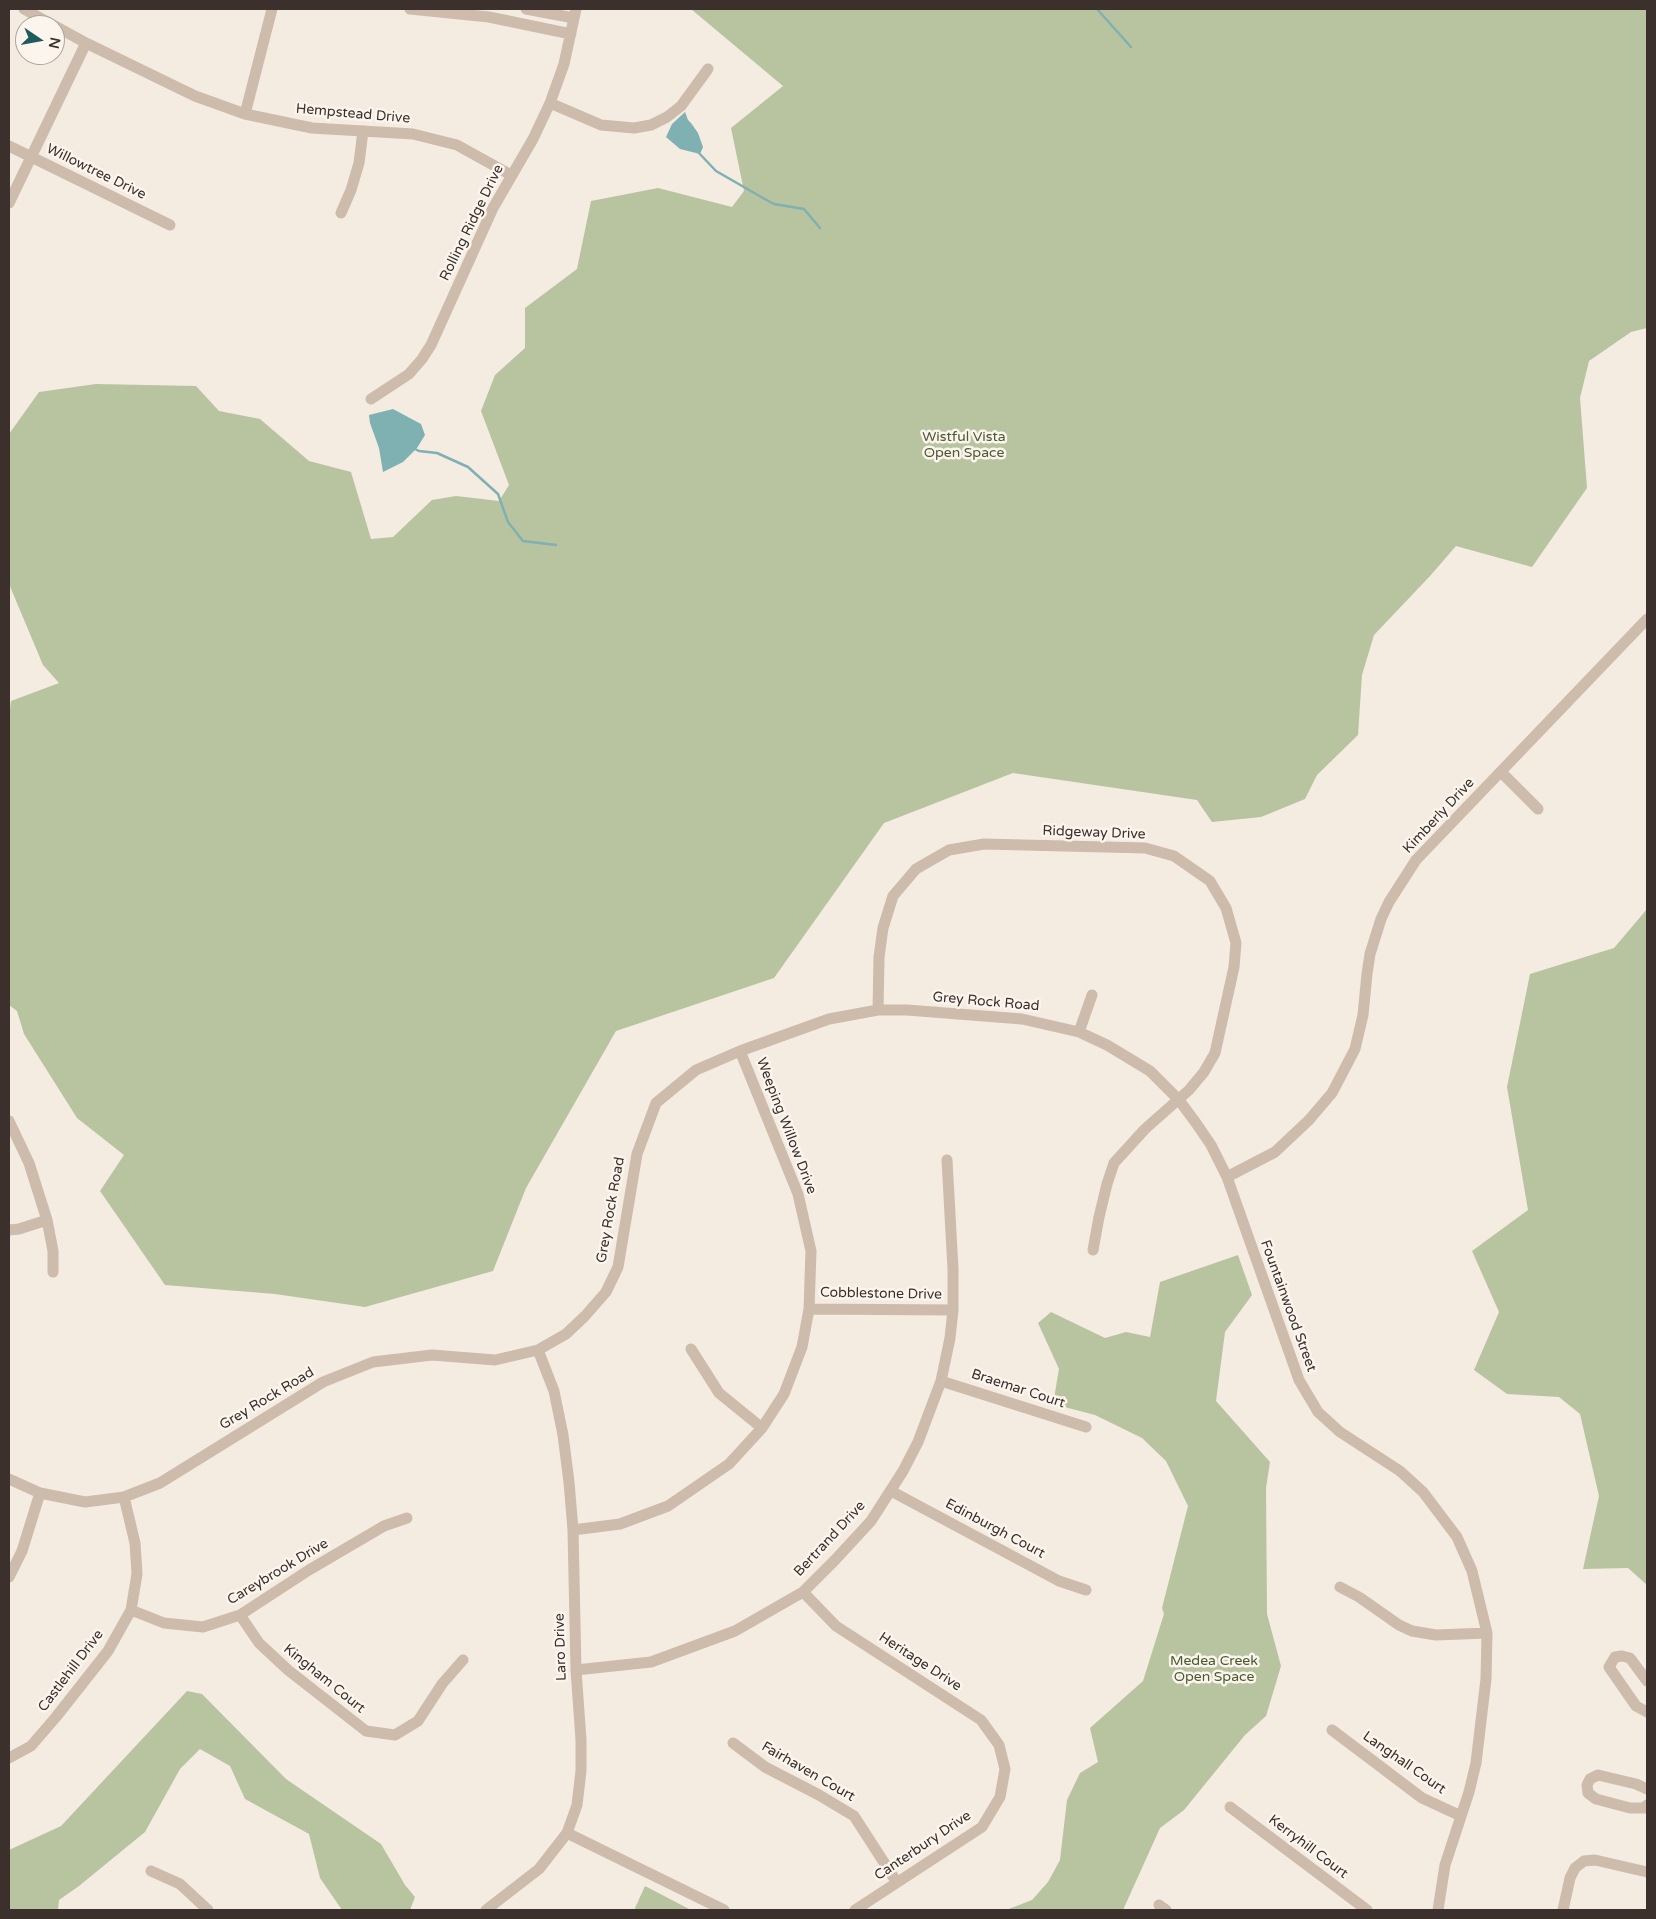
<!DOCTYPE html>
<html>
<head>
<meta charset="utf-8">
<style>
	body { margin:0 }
	#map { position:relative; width:1656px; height:1919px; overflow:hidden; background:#f4ebe1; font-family:"Varela Round",sans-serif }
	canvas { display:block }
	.frame { position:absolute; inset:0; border:10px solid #3b302b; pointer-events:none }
	.north { position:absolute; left:15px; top:15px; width:50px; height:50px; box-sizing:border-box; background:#fbf5ee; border:1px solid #aea6a0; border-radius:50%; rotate:102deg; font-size:14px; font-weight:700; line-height:20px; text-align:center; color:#3b302b }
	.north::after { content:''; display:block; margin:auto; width:18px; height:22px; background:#1f5a5e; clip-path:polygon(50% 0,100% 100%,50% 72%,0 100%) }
</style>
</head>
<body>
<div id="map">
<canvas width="1656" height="1919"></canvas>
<div class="frame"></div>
<div class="north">N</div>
</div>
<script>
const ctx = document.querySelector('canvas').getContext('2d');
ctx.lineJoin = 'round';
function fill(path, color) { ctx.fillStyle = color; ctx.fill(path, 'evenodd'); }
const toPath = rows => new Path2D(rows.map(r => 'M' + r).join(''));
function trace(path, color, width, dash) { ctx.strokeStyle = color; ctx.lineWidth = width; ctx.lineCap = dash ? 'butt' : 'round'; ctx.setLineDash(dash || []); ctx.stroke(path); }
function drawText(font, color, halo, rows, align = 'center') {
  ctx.font = font + ' "Varela Round",sans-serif'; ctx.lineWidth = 5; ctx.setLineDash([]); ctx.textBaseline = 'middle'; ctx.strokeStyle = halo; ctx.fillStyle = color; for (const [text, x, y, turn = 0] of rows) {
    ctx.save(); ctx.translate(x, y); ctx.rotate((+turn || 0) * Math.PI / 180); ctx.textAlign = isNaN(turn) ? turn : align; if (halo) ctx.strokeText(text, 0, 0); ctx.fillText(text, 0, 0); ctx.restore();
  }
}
fill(toPath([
	[691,9,1647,9,1647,328,1631,332,1589,361,1580,398,1587,488,1532,567,1456,546,1430,576,1374,635,1362,675,1358,735,1317,775,1305,799,1261,817,1212,822,1197,800,1013,773,884,823,774,978,616,1031,526,1188,493,1271,365,1307,275,1294,165,1285,100,1191,124,1155,77,1118,24,1034,17,1011,9,1005,9,717,11,701,59,683,43,665,9,584,9,434,39,392,96,384,196,386,219,411,260,419,309,461,351,472,371,539,393,537,432,500,456,496,499,501,509,485,481,411,495,375,525,348,525,308,577,269,591,201,658,188,732,207,744,191,731,128,783,86],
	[1647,909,1647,1585,1628,1568,1583,1569,1599,1496,1580,1414,1559,1397,1507,1394,1474,1370,1499,1312,1472,1251,1528,1210,1507,1087,1530,974,1614,948],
	[1238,1255,1252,1295,1225,1332,1216,1401,1270,1462,1266,1488,1267,1614,1281,1666,1266,1716,1245,1735,1184,1810,1160,1828,1123,1910,1006,1910,1032,1900,1048,1882,1060,1860,1067,1800,1080,1773,1098,1762,1090,1728,1143,1681,1164,1614,1162,1608,1188,1506,1166,1461,1142,1438,1095,1415,1053,1404,1059,1369,1038,1323,1051,1312,1105,1338,1126,1332,1150,1337,1160,1282],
	[187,1691,202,1694,286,1779,381,1844,405,1885,415,1897,410,1910,342,1910,320,1878,309,1834,245,1799,230,1766,200,1749,180,1769,145,1832,79,1886,59,1900,58,1910,9,1910,9,1850,61,1826],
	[645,1886,691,1910,636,1910,635,1908]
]), '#b8c4a0');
fill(toPath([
	[685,112,688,120,691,123,698,133,703,147,700,154,680,149,666,137,672,124],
	[393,409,421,424,425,435,417,448,403,462,383,472,379,448,370,423,369,415]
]), '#7fb0b2');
trace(toPath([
	[1097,9,1131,47],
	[698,152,716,171,763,198,774,204,804,209,820,228],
	[413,448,419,451,437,453,468,467,498,494,508,522,523,541,556,545]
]), '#7fb0b2', 2.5);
trace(toPath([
	[24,9,53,25],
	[410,9,489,17,571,34],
	[526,9,574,18],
	[55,26,86,43,195,96,245,114,312,128,413,134,457,145,511,175],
	[550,103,601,125,634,128,651,125,667,117,681,106,708,69],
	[245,114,272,9],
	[9,146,170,225],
	[9,203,86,43],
	[341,213,351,190,359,163,363,131],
	[371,399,409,374,422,359,431,345,493,208,533,139,550,103,564,64,576,9],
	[1501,772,1538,809],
	[878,1010,879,957,883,928,893,896,916,869,949,850,984,844,1145,848,1174,856,1210,881,1226,908,1236,943,1234,967,1215,1053,1204,1072,1189,1090,1145,1129,1114,1163,1107,1184,1099,1217,1093,1250],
	[1079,1032,1092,995],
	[9,1121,29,1163,47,1220,53,1251,53,1272],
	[1227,1177,1275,1152,1309,1120,1332,1093,1355,1049,1363,1015,1367,974,1370,954,1381,919,1389,902,1416,860,1647,619],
	[9,1230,19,1229,47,1220],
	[809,1309,953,1310],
	[691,1349,719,1393,762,1428],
	[941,1381,1086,1427],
	[9,1479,40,1493,85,1502,124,1497,160,1483,323,1382,373,1362,432,1355,495,1360,538,1350,566,1334,585,1316,606,1292,618,1267,637,1154,656,1103,696,1070,740,1051,829,1019,878,1010,907,1010,1022,1019,1079,1032,1107,1045,1150,1071,1179,1100,1196,1123,1211,1145,1227,1177,1299,1380,1318,1412,1340,1432,1400,1471,1423,1492,1457,1537,1472,1571,1487,1633,1486,1679,1476,1763,1469,1792,1445,1865,1438,1910],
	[891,1491,1059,1581,1086,1590],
	[573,1530,620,1524,668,1506,729,1464,762,1428,784,1394,802,1347,809,1309,811,1251,798,1194,740,1051],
	[9,1577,22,1551,40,1493],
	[1340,1587,1359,1597,1399,1625,1412,1631,1436,1635,1487,1633],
	[803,1592,836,1626,981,1720,999,1745,1005,1769,1000,1797,982,1827,855,1910],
	[131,1610,164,1623,203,1627,240,1615,309,1570,384,1526,407,1518],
	[240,1615,259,1643,288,1670,366,1731,395,1735,418,1721,442,1684,463,1660],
	[576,1670,651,1662,735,1631,803,1592,835,1560,871,1521,903,1471,918,1442,941,1381,950,1338,953,1310,953,1269,947,1160],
	[1647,1681,1630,1658,1622,1656,1615,1657,1609,1667,1636,1706,1647,1712],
	[1332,1730,1422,1798,1461,1816],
	[733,1743,765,1767,819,1795,854,1816,896,1881],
	[9,1758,31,1746,56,1717,108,1651,131,1610,137,1574,135,1543,124,1497],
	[1647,1789,1636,1784,1598,1775,1590,1779,1587,1785,1588,1793,1596,1799,1630,1808,1644,1808,1647,1805],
	[1230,1807,1367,1910],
	[567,1833,724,1910],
	[151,1871,180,1884,208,1910],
	[1159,1905,1166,1910],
	[486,1910,539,1869,567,1833,577,1805,581,1771,581,1740,576,1670,573,1530,569,1482,563,1435,554,1391,538,1350],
	[1563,1910,1570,1878,1575,1868,1584,1861,1595,1860,1647,1872]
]), '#cdbbac', 11);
drawText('14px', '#3b302b', '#fbf5ee', [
	["Hempstead Drive",353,114,5],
	["Willowtree Drive",96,172,26],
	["Rolling Ridge Drive",472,223,-64],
	["Kimberly Drive",1439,816,-47],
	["Ridgeway Drive",1094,833,2],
	["Grey Rock Road",986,1002,5],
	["Weeping Willow Drive",786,1126,69],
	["Grey Rock Road",611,1210,-80],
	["Cobblestone Drive",881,1294,1],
	["Fountainwood Street",1288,1306,70],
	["Braemar Court",1018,1389,18],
	["Grey Rock Road",267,1399,-31],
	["Edinburgh Court",995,1529,28],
	["Bertrand Drive",830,1539,-47],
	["Careybrook Drive",278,1572,-31],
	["Laro Drive",561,1647,-92],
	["Heritage Drive",920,1662,33],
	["Castlehill Drive",71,1671,-53],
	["Kingham Court",324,1679,39],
	["Langhall Court",1404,1763,35],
	["Fairhaven Court",808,1772,30],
	["Canterbury Drive",923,1846,-34],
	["Kerryhill Court",1308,1847,37]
]);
drawText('14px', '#4a5a2e', '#fbf5ee', [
	["Wistful Vista",964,437],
	["Open Space",964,453],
	["Medea Creek",1214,1661],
	["Open Space",1214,1677]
]);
</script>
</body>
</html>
